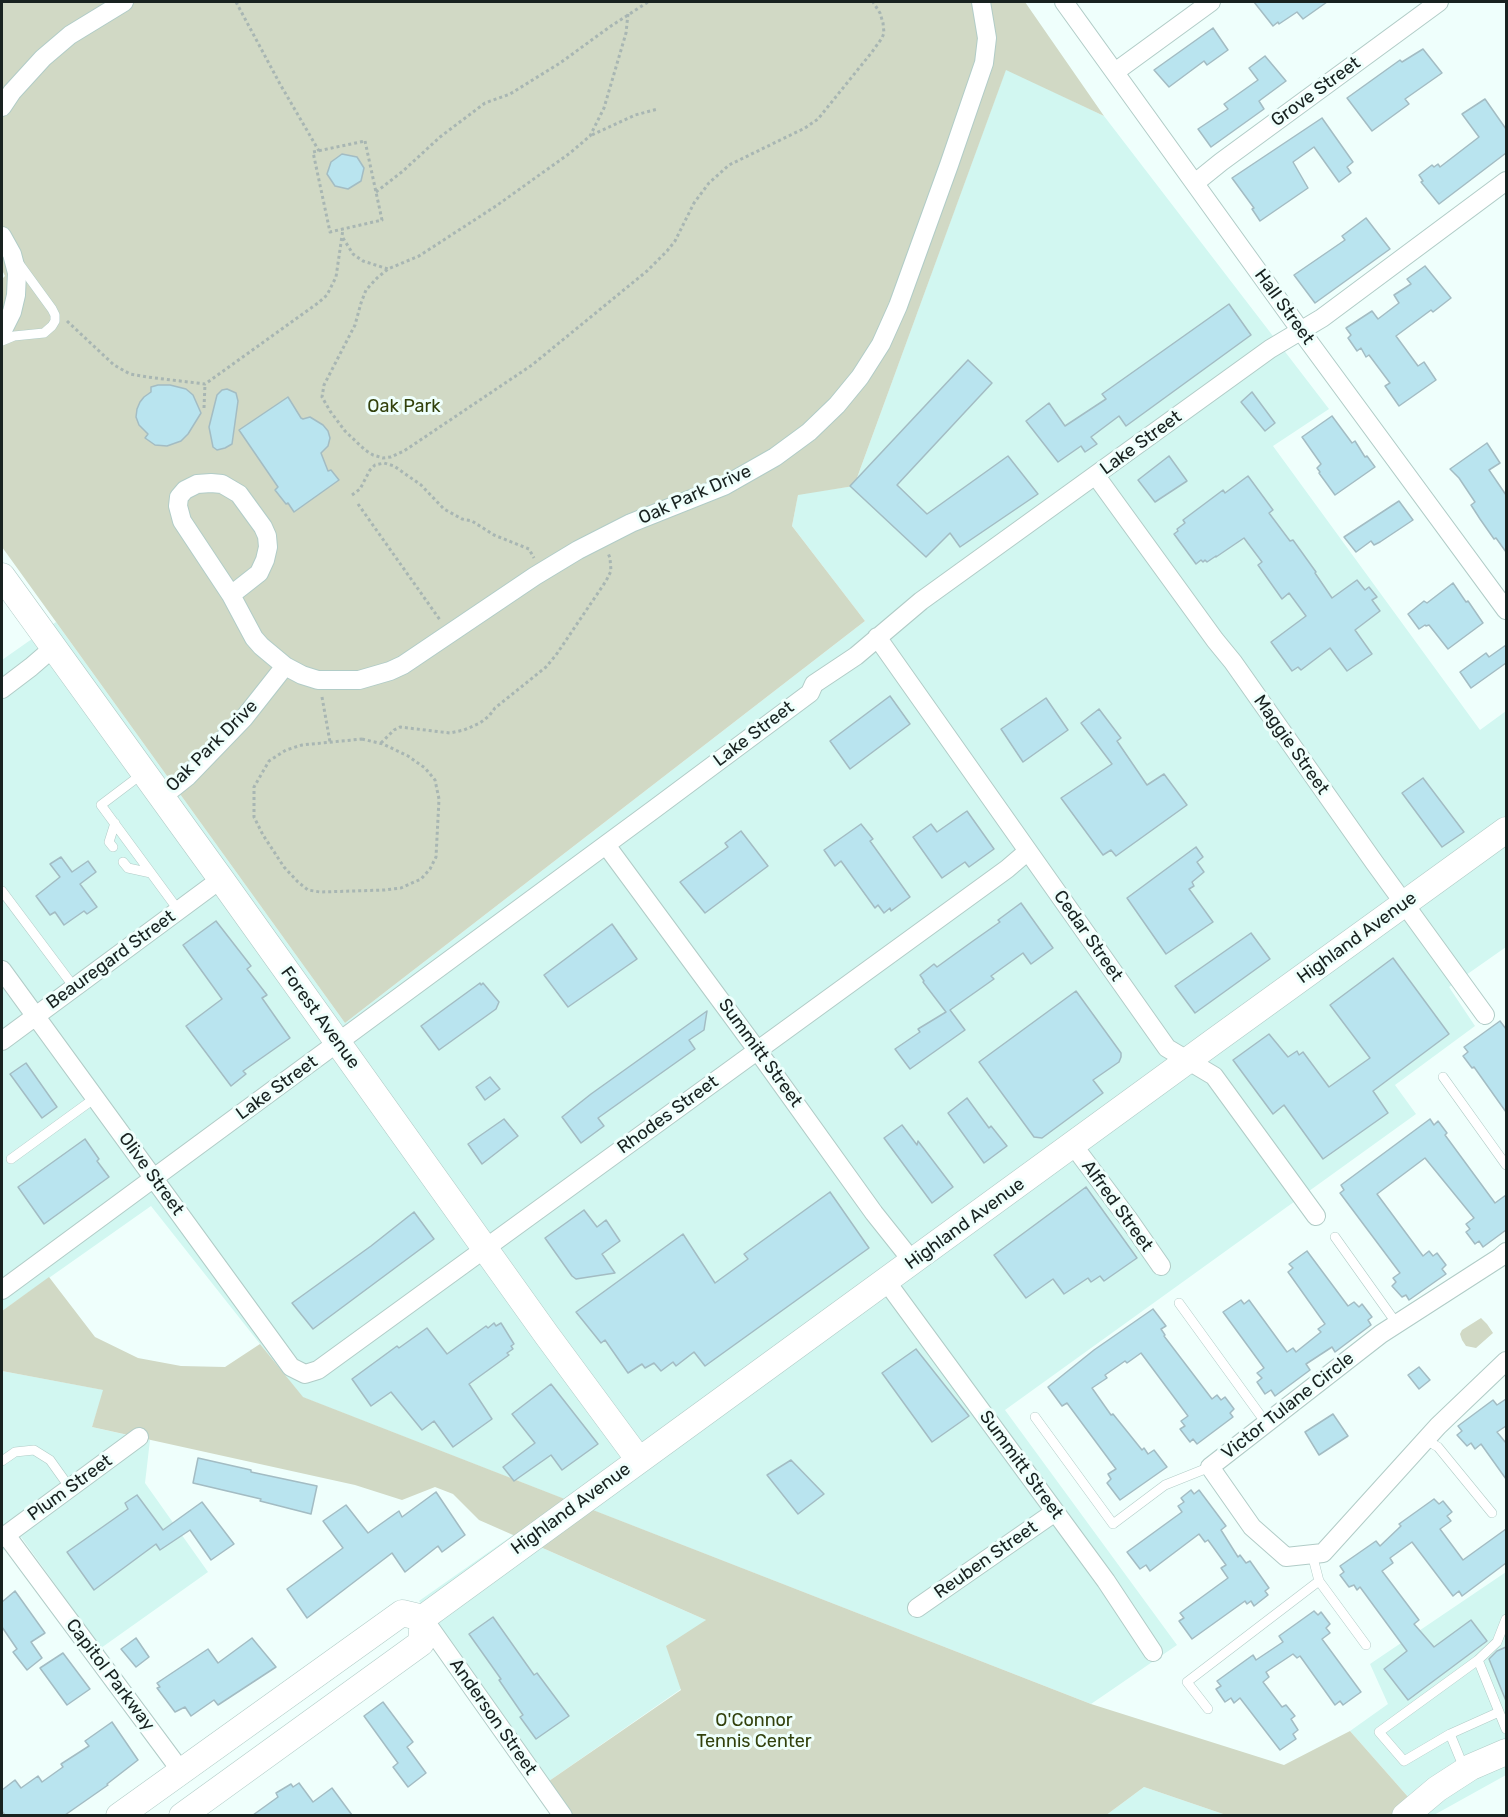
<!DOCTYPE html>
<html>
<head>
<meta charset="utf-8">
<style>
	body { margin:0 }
	#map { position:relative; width:1508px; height:1817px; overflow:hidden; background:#effffc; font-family:Rubik,sans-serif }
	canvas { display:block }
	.frame { position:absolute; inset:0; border:3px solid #182220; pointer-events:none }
</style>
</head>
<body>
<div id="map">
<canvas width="1508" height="1817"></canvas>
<div class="frame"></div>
</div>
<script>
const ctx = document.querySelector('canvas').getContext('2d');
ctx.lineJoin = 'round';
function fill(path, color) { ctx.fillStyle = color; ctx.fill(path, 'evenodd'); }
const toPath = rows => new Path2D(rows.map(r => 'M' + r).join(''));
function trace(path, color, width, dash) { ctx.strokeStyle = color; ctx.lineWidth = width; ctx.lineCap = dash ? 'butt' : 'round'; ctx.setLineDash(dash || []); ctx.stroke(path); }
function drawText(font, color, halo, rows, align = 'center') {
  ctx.font = font + ' Rubik,sans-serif'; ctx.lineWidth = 6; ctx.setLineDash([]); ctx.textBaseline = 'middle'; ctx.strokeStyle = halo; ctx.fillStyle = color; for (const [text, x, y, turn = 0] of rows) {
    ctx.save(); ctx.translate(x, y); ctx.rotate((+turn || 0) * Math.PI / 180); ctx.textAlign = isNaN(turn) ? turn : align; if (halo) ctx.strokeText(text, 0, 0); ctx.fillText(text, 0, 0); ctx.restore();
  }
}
fill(toPath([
	[1006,69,1104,116,1329,409,1273,446,1480,730,1506,711,1506,947,1449,987,1475,1026,1395,1085,1416,1114,1005,1410,1177,1645,1091,1704,302,1397,151,1206,2,1311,2,660,56,622,345,1023,865,621,792,526,798,494,854,486],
	[2,1371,104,1390,92,1427,150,1440,145,1483,208,1572,101,1648,21,1537,2,1551],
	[513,1535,706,1620,681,1689,549,1781,419,1601],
	[1506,1572,1506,1775,1434,1815,1424,1815,1350,1731,1388,1704,1370,1664],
	[1144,1787,1226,1815,1105,1816]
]), '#d2f7f1');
fill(toPath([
	[2,2,1025,2,1104,116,1006,70,854,486,798,495,792,526,865,621,345,1023,2,547,2,279,5,276,2,270],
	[49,1277,95,1337,138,1358,181,1366,225,1367,260,1344,303,1397,1091,1704,1284,1765,1350,1731,1424,1815,1226,1815,1144,1787,1105,1816,573,1815,549,1781,681,1690,666,1646,706,1620,479,1520,453,1494,435,1487,402,1500,355,1485,92,1427,103,1390,2,1371,2,1311],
	[1481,1318,1487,1324,1493,1333,1476,1348,1466,1346,1462,1340,1460,1334,1462,1330]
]), '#d1d9c5');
const building = toPath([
	[1254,2,1327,2,1303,19,1297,12,1279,24,1278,22,1273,26,1254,2],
	[1213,28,1228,50,1207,65,1204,61,1169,87,1154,70,1213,28],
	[1423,49,1442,73,1405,99,1409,104,1372,131,1347,98,1400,60,1402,62,1423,49],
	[1265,56,1286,81,1259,101,1264,109,1211,147,1198,129,1228,109,1224,104,1258,80,1249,68,1265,56],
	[1485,99,1506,129,1506,153,1439,204,1421,182,1423,181,1419,175,1432,165,1434,167,1438,164,1440,167,1479,137,1462,114,1485,99],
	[1322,118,1353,162,1347,167,1351,173,1339,182,1314,147,1293,162,1308,188,1260,221,1252,209,1254,208,1232,178,1322,118],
	[342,154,357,157,364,168,361,181,348,189,335,186,327,174,331,162,342,154],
	[1366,218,1390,249,1315,303,1294,275,1345,240,1342,236,1366,218],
	[1425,266,1451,298,1433,312,1431,310,1396,336,1418,366,1424,362,1436,380,1399,406,1385,386,1390,383,1369,355,1366,357,1361,348,1357,351,1348,338,1351,335,1346,328,1372,311,1378,319,1399,303,1394,295,1411,284,1407,279,1425,266],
	[1229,304,1251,335,1126,426,1119,416,1091,437,1097,444,1085,452,1081,446,1058,462,1026,421,1049,403,1065,426,1106,399,1102,394,1229,304],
	[968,360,992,383,897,485,927,514,1008,456,1038,494,960,547,950,533,926,557,850,486,968,360],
	[158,385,170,385,186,389,193,395,201,413,188,434,181,441,167,446,155,445,145,438,148,434,139,425,136,417,137,409,140,402,144,397,151,392,151,387,158,385],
	[227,389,236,393,238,401,232,444,225,448,217,450,213,447,209,427,217,395,222,390,227,389],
	[1252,392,1275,423,1265,431,1241,402,1252,392],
	[288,397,301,418,303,419,310,417,323,425,328,431,330,438,328,446,321,453,328,471,331,470,339,480,294,512,288,503,286,504,275,490,278,487,239,430,288,397],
	[1332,416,1352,443,1355,441,1365,457,1367,456,1375,467,1335,495,1319,473,1320,472,1317,468,1321,464,1302,437,1332,416],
	[1487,443,1500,463,1489,470,1506,495,1506,552,1496,538,1494,539,1480,519,1471,505,1475,502,1459,478,1450,469,1487,443],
	[1169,456,1187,481,1155,502,1138,480,1169,456],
	[1248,476,1273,510,1269,513,1290,541,1293,540,1316,572,1315,573,1332,598,1357,580,1365,590,1369,587,1377,597,1372,600,1380,611,1355,630,1372,654,1347,671,1330,648,1301,670,1298,667,1292,671,1271,642,1306,616,1289,593,1282,599,1258,565,1262,562,1244,538,1216,557,1216,556,1207,562,1205,560,1203,562,1201,560,1196,564,1174,534,1178,531,1177,529,1185,523,1183,520,1223,490,1225,493,1248,476],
	[1399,501,1413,520,1380,542,1374,545,1371,541,1356,552,1344,537,1399,501],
	[1453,583,1466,602,1468,601,1483,623,1448,649,1429,625,1426,626,1425,625,1419,629,1408,614,1424,601,1427,603,1453,583],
	[1506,645,1506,663,1471,688,1460,672,1486,653,1489,657,1506,645],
	[890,696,910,724,850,769,830,741,890,696],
	[1046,698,1068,730,1023,762,1001,729,1046,698],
	[1099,709,1121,738,1117,741,1147,785,1164,774,1187,805,1116,856,1111,850,1103,855,1061,798,1112,764,1081,723,1099,709],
	[1423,778,1464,832,1442,847,1402,793,1423,778],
	[967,811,994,849,969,867,965,862,942,878,913,837,931,824,937,832,967,811],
	[861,824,873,839,870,841,910,897,891,911,890,908,884,913,878,905,875,908,841,861,835,866,824,850,861,824],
	[741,831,768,866,705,913,680,882,728,847,725,843,741,831],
	[1196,847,1203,857,1197,862,1204,872,1192,882,1194,886,1189,889,1213,922,1166,954,1127,898,1196,847],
	[61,857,72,872,88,861,96,872,80,884,97,907,87,914,84,911,64,925,55,912,50,915,36,896,60,877,50,864,61,857],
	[1021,903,1053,948,1031,964,1023,953,991,976,994,979,950,1010,965,1030,910,1069,895,1049,920,1032,918,1029,946,1012,923,982,924,981,920,975,934,964,937,967,973,941,1000,922,998,920,1021,903],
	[216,921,251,966,247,969,267,995,262,998,290,1038,243,1071,246,1074,231,1086,186,1026,222,999,183,945,216,921],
	[612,924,637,959,568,1007,544,975,612,924],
	[1251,933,1270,959,1195,1013,1175,986,1251,933],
	[1393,958,1449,1034,1373,1091,1388,1113,1323,1159,1284,1105,1273,1114,1233,1060,1269,1034,1288,1057,1297,1051,1299,1055,1303,1052,1329,1087,1370,1058,1330,1005,1393,958],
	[480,983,481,985,483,983,499,1002,496,1009,439,1050,421,1026,480,983],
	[1076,991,1121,1053,1121,1057,1119,1062,1093,1080,1103,1093,1042,1138,1034,1137,979,1062,1076,991],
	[707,1011,704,1030,689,1040,695,1049,598,1118,604,1126,581,1143,562,1117,591,1094,707,1011],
	[1500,1021,1506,1029,1506,1112,1474,1067,1472,1068,1463,1056,1468,1052,1464,1047,1500,1021],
	[26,1063,57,1107,42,1118,10,1074,26,1063],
	[490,1077,500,1089,485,1100,476,1087,490,1077],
	[967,1098,989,1128,991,1126,1007,1146,984,1163,948,1113,967,1098],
	[504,1119,518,1136,482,1164,468,1144,504,1119],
	[1430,1119,1434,1125,1438,1121,1447,1133,1445,1135,1495,1203,1506,1195,1506,1230,1483,1247,1479,1241,1475,1244,1466,1232,1470,1229,1466,1224,1474,1218,1425,1158,1377,1194,1423,1256,1429,1251,1433,1256,1437,1253,1446,1265,1442,1269,1446,1274,1409,1300,1406,1295,1402,1297,1392,1286,1396,1282,1393,1278,1400,1273,1340,1193,1344,1190,1341,1185,1430,1119],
	[902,1125,917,1145,918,1141,953,1187,932,1203,884,1138,902,1125],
	[85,1139,99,1159,97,1161,109,1177,44,1224,18,1187,85,1139],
	[1086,1187,1137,1258,1104,1281,1100,1276,1091,1282,1088,1278,1064,1294,1053,1279,1026,1298,994,1255,1086,1187],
	[830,1192,869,1248,705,1366,694,1352,676,1366,673,1362,661,1371,654,1363,645,1368,642,1364,628,1373,605,1340,601,1343,576,1312,683,1234,715,1283,748,1259,744,1254,830,1192],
	[584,1210,597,1227,606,1220,620,1241,602,1254,615,1273,576,1279,572,1276,545,1238,584,1210],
	[414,1212,434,1239,313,1329,292,1303,371,1246,414,1212],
	[1307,1251,1348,1306,1354,1302,1359,1307,1362,1304,1372,1317,1368,1320,1371,1325,1335,1352,1332,1347,1306,1364,1310,1370,1275,1396,1271,1390,1265,1394,1257,1382,1262,1378,1257,1373,1264,1368,1223,1312,1241,1300,1244,1304,1249,1300,1287,1352,1293,1348,1296,1352,1321,1332,1318,1329,1325,1324,1288,1272,1293,1268,1289,1264,1307,1251],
	[1153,1309,1166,1326,1161,1329,1165,1335,1164,1336,1212,1399,1217,1395,1221,1400,1225,1397,1234,1409,1230,1413,1233,1417,1197,1444,1193,1439,1190,1442,1180,1429,1185,1426,1181,1421,1188,1416,1141,1353,1127,1363,1125,1361,1105,1375,1107,1378,1092,1388,1111,1415,1113,1414,1142,1450,1144,1448,1148,1454,1154,1450,1167,1467,1120,1500,1107,1483,1111,1479,1108,1474,1116,1469,1067,1403,1062,1406,1048,1387,1094,1350,1153,1309],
	[494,1323,496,1326,501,1323,514,1344,511,1346,513,1349,507,1353,509,1355,469,1384,492,1419,453,1447,434,1421,422,1430,391,1392,371,1406,352,1379,397,1346,399,1348,427,1328,447,1354,486,1326,488,1328,494,1323],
	[916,1349,969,1416,932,1442,882,1373,916,1349],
	[1419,1367,1430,1380,1419,1389,1408,1375,1419,1367],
	[551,1384,598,1444,562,1470,551,1455,514,1481,503,1467,535,1443,512,1414,551,1384],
	[1506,1399,1506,1426,1497,1432,1506,1443,1506,1479,1481,1444,1475,1449,1471,1443,1467,1446,1457,1435,1462,1431,1458,1426,1493,1400,1497,1405,1506,1399],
	[1333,1414,1348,1436,1319,1455,1305,1432,1333,1414],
	[198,1458,251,1470,251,1472,317,1486,311,1514,260,1501,261,1499,193,1483,198,1458],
	[791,1460,824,1494,798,1514,767,1475,791,1460],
	[1191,1490,1194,1494,1199,1490,1226,1526,1221,1530,1238,1557,1240,1555,1246,1563,1250,1561,1269,1588,1265,1591,1268,1595,1254,1606,1251,1601,1247,1604,1245,1601,1192,1639,1179,1621,1184,1618,1180,1613,1228,1578,1221,1568,1226,1565,1208,1540,1205,1542,1199,1534,1150,1571,1146,1565,1140,1569,1127,1552,1182,1512,1178,1506,1184,1502,1181,1498,1191,1490],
	[436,1492,465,1535,442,1552,438,1546,405,1572,392,1553,307,1618,287,1589,343,1548,323,1521,346,1505,368,1533,399,1511,402,1517,436,1492],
	[137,1495,163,1530,202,1502,234,1544,211,1560,190,1530,160,1550,156,1544,94,1590,67,1552,128,1509,125,1503,137,1495],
	[1434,1499,1439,1504,1443,1501,1452,1512,1447,1516,1451,1521,1440,1529,1463,1560,1506,1529,1506,1563,1462,1596,1459,1591,1453,1596,1412,1542,1390,1558,1393,1563,1382,1571,1419,1620,1414,1624,1434,1647,1471,1620,1487,1641,1408,1700,1384,1669,1407,1651,1360,1587,1357,1590,1354,1585,1349,1587,1340,1575,1344,1572,1340,1566,1376,1541,1380,1546,1401,1526,1399,1524,1434,1499],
	[15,1591,45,1633,31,1642,42,1658,27,1670,13,1652,17,1649,2,1627,2,1602,15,1591],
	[1314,1611,1318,1615,1321,1612,1330,1624,1326,1628,1330,1633,1322,1639,1361,1692,1343,1705,1340,1701,1335,1705,1300,1656,1297,1658,1293,1654,1266,1672,1269,1677,1263,1682,1282,1707,1286,1705,1295,1716,1291,1719,1298,1730,1293,1734,1296,1739,1280,1750,1240,1698,1234,1703,1231,1698,1225,1702,1216,1689,1221,1686,1217,1681,1253,1655,1256,1660,1283,1642,1279,1636,1314,1611],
	[493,1617,534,1675,537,1673,569,1716,536,1739,520,1717,523,1715,499,1680,501,1679,469,1634,493,1617],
	[136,1638,149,1657,136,1667,121,1649,136,1638],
	[252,1638,276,1667,218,1705,214,1700,191,1716,185,1707,175,1712,157,1688,160,1687,157,1683,208,1649,218,1663,252,1638],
	[1506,1647,1506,1701,1489,1659,1497,1651,1506,1647],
	[63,1653,90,1689,67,1705,40,1668,63,1653],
	[383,1702,413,1742,407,1747,426,1773,408,1787,393,1767,398,1763,364,1716,383,1702],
	[112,1722,138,1760,107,1784,108,1785,65,1815,5,1815,2,1811,2,1790,15,1780,21,1788,38,1776,42,1782,63,1767,61,1764,89,1746,85,1741,112,1722],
	[299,1783,313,1802,332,1788,352,1815,253,1815,278,1797,276,1793,291,1784,293,1787,299,1783]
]);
fill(building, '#b9e4ef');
trace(building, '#a3bcc3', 1.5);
const lane = toPath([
	[2,341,14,336,44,333,52,326,55,321,55,315,52,309,20,265],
	[142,774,101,805,179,911],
	[113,847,109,842,115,823],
	[123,862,128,868,151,873],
	[2,891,74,987],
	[1443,1077,1506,1165],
	[11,1159,95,1098],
	[1335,1237,1397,1324],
	[1179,1303,1266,1423],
	[1035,1417,1113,1524,1165,1485,1210,1467],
	[1426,1440,1438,1447,1492,1513],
	[2,1461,15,1452,34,1450,50,1460,70,1488],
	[1312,1554,1319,1581,1366,1645],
	[1478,1660,1506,1729],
	[1208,1709,1187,1682,1319,1581],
	[1499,1712,1450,1734,1404,1761,1379,1732,1478,1660,1497,1642,1506,1619],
	[1450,1734,1464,1768]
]);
const street = toPath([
	[1064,2,1301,331,1506,610],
	[1115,72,1211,2],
	[2,107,12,92,43,58,70,35,124,2],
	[1195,183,1221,162,1439,2],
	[2,236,12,254,17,273,16,295,12,312,2,332],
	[1096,476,1215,640,1233,662,1374,862,1485,1015],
	[231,595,259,573,265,560,268,547,267,536,263,527,239,494,222,484,211,483,197,484,185,490,179,497,178,506,182,521,231,595,254,638,261,646,285,666,302,675,318,680,359,680,390,671,403,665,535,576,578,550,631,523,724,486,775,457,809,432,837,405,860,377,881,344,898,306,949,165,984,63,987,38,981,2],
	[877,637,1167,1048,1214,1076,1316,1216],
	[2,689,31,667,53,648],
	[162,797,187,777,244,718,285,666],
	[606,845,757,1050,874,1213,913,1262],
	[2,970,291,1367,305,1374,318,1370,1007,869,1028,851],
	[2,1041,221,879],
	[1073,1145,1129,1220,1161,1266],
	[1506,1252,1499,1258,1381,1334,1210,1467,1252,1527,1286,1557,1323,1553,1438,1426,1506,1361],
	[886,1281,1106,1581,1153,1652],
	[2,1290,653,810,810,693,814,684,856,656,921,601,1270,349,1322,318,1506,181],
	[6,1535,181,1771],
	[2,1538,139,1437],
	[917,1608,1055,1512],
	[423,1618,563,1816]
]);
const secondary = toPath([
	[2,576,221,879,546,1334,639,1460],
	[119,1816,402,1613,423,1618],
	[182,1816,421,1643,423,1618,1213,1042,1506,830],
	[1405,1816,1437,1789,1471,1767,1506,1752]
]);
trace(lane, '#b1ccc7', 10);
trace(street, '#b1ccc7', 20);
trace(secondary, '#b1ccc7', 27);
trace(toPath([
	[236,2,280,84,319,151],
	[628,14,626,33,604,108,590,136,570,153,496,206,419,256,388,269,377,278,366,290,361,303,355,325,324,385,322,397,330,411,345,431,365,450,373,455,383,458,391,457,404,451,532,365,647,271,667,251,675,241,694,203,709,183,729,165,805,128,818,119,872,52,882,38,884,33,883,23,880,13,873,2],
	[592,135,635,115,658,109],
	[365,141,382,220,330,232,313,152,365,141],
	[376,192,403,171,440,137,485,103,510,94,560,63,611,26,648,2],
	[343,238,353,254,363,261,388,269],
	[67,321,114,365,130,374,147,377,205,384,318,303,327,295,336,277,343,229],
	[204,408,205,384],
	[352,495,360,489,370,470,375,465,384,463,394,466,421,485,444,509,462,519,472,521,494,535,529,549,534,558],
	[358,504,440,620],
	[322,697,330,742],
	[362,739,383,744,408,756,425,768,435,780,439,799,436,857,430,869,421,879,401,888,385,890,320,892,308,890,298,882,284,867,263,835,254,817,254,787,269,761,286,750,302,745,362,739],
	[381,743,394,730,400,727,450,733,464,730,480,723,489,716,495,708,546,667,556,655,606,581,611,571,610,558,608,553]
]), '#a8b6b3', 3, [3, 3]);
trace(lane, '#fff', 9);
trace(street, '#fff', 18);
trace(secondary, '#fff', 26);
drawText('18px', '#182220', '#effffc', [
	["Grove Street",1316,92,-36],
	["Hall Street",1284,307,54],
	["Lake Street",1141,443,-36],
	["Oak Park Drive",695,495,-24],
	["Lake Street",754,734,-37],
	["Maggie Street",1291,745,55],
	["Oak Park Drive",212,746,-45],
	["Cedar Street",1088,936,55],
	["Highland Avenue",1357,938,-36],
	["Beauregard Street",111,960,-36],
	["Forest Avenue",320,1018,54],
	["Summitt Street",760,1053,54],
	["Lake Street",277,1088,-36],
	["Rhodes Street",668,1115,-36],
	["Olive Street",151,1174,54],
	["Alfred Street",1117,1206,54],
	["Highland Avenue",965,1224,-36],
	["Victor Tulane Circle",1288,1406,-38],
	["Summitt Street",1021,1465,54],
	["Plum Street",70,1488,-36],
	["Highland Avenue",571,1509,-36],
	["Reuben Street",986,1560,-35],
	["Capitol Parkway",110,1675,53],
	["Anderson Street",493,1717,55]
]);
drawText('18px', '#32410c', '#effffc', [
	["Oak Park",404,407],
	["O'Connor",754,1721],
	["Tennis Center",754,1742]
]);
</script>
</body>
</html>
